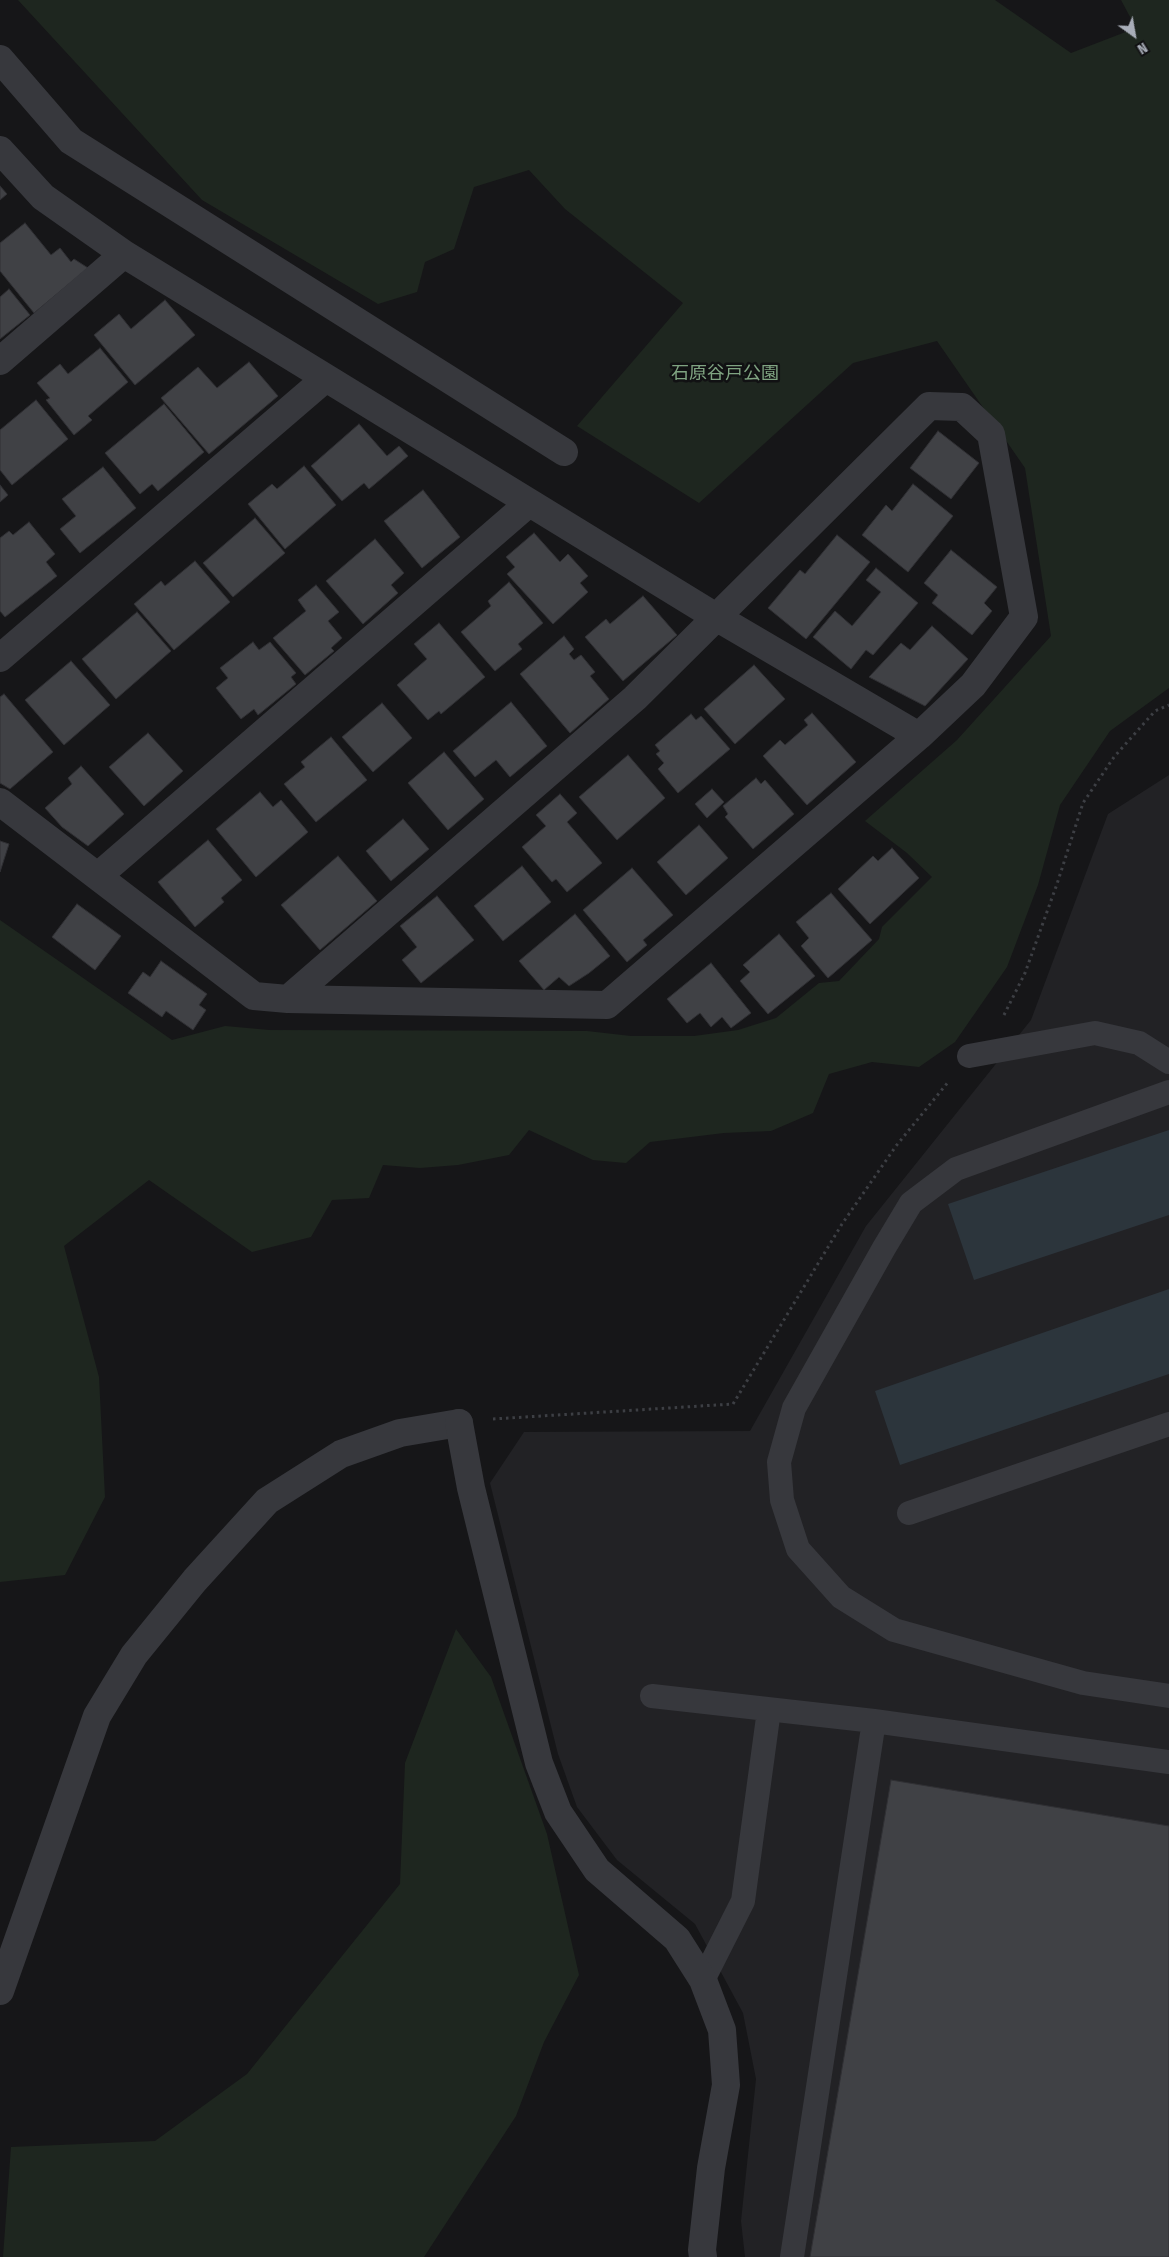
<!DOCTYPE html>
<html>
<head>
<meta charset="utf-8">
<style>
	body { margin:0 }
	#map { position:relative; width:1169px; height:2257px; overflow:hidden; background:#161618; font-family:"Fira Sans Condensed",sans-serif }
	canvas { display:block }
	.north { position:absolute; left:1109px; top:10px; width:50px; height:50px; -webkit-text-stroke:4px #111113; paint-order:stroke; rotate:148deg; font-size:14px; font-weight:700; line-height:20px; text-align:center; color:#a8adb8 }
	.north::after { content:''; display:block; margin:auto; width:18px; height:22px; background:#a8adb8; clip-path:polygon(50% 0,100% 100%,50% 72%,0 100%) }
</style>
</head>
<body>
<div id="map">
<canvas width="1169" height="2257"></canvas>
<div class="north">N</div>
</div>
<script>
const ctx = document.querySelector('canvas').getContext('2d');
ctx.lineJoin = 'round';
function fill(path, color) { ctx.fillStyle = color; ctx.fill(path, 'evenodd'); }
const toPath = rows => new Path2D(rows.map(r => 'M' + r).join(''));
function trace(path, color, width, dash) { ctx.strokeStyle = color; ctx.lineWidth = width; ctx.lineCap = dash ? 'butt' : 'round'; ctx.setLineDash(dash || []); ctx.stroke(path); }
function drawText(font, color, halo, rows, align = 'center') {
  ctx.font = font + ' "Fira Sans Condensed","Noto Sans JP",sans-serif'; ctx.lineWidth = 5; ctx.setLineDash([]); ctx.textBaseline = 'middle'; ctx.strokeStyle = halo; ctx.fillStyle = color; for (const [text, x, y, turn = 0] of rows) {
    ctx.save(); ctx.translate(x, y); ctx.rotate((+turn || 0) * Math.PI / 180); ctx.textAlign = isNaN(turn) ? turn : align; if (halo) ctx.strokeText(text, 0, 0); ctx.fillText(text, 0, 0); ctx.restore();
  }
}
fill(toPath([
	[1169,775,1169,2257,745,2257,741,2221,756,2079,743,2013,695,1924,617,1860,577,1807,558,1754,490,1483,524,1432,750,1431,866,1226,1031,1020,1108,814]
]), '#222225');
fill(toPath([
	[18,0,995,0,1071,53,1136,28,1121,0,1169,0,1169,688,1110,731,1060,805,1038,885,1007,967,955,1042,919,1067,872,1062,829,1074,813,1113,771,1131,724,1133,650,1142,626,1163,593,1160,529,1130,509,1155,458,1165,420,1168,383,1165,369,1198,332,1200,311,1237,252,1252,149,1180,64,1246,99,1377,105,1497,65,1575,0,1582,0,920,172,1040,225,1026,269,1030,587,1031,631,1036,694,1036,738,1030,776,1018,819,983,839,981,879,939,882,927,932,877,907,853,865,821,957,740,1051,636,1025,468,937,341,853,363,699,503,577,426,683,303,565,209,529,170,474,187,454,249,425,262,417,292,378,304,202,200],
	[456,1629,491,1677,547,1834,579,1975,544,2042,516,2116,424,2257,3,2257,11,2147,155,2141,247,2074,400,1884,405,1763]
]), '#1e261f');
fill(toPath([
	[1169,1130,1169,1215,974,1280,948,1204],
	[1169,1289,1169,1374,900,1465,875,1391]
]), '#2c353c');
const building = toPath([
	[0,186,7,194,0,200,0,186],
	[25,223,51,255,60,248,71,262,74,259,88,268,34,313,0,271,0,243,25,223],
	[9,289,30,315,0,339,0,297,9,289],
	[165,300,195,335,135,385,94,335,119,314,131,329,165,300],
	[100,348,128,382,88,416,92,420,74,435,46,400,50,398,37,383,60,364,68,374,100,348],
	[249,362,278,396,209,454,161,398,198,367,217,388,249,362],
	[36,400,68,439,12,485,0,470,0,430,36,400],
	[164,404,204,452,158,491,152,484,140,494,105,453,164,404],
	[359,424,387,456,399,446,408,456,369,489,364,483,342,501,311,466,359,424],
	[938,431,979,463,951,499,910,468,938,431],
	[304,466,336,505,285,549,248,504,272,484,277,489,304,466],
	[103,467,136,508,80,553,60,529,76,516,62,499,103,467],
	[913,484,953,516,908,572,862,535,886,505,892,511,913,484],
	[0,485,8,495,0,502,0,485],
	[423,490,460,537,422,568,384,521,423,490],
	[255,518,285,553,233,597,203,563,255,518],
	[29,522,55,554,46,562,57,576,5,617,0,611,0,538,9,531,13,535,29,522],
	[534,533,560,562,568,554,588,576,580,583,588,592,553,624,507,574,515,567,506,557,534,533],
	[837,535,870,562,806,639,768,608,800,570,805,574,837,535],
	[375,539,404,573,391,585,398,593,363,624,326,581,375,539],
	[951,550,997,587,984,603,992,611,972,635,932,603,938,595,924,583,951,550],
	[195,561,230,602,174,650,134,604,161,581,165,586,195,561],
	[876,568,918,603,873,655,866,650,851,669,813,637,835,611,852,626,881,592,866,580,876,568],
	[509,582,543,623,518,644,522,649,495,671,461,632,491,606,488,601,509,582],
	[316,585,339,612,328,621,342,638,331,648,334,651,305,675,273,638,306,611,298,600,316,585],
	[643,596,677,635,623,681,585,637,606,619,610,624,643,596],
	[137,612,171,651,116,699,82,659,137,612],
	[439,623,485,677,441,714,439,711,428,720,397,685,427,659,414,644,439,623],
	[932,626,968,659,925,706,869,677,901,643,910,650,932,626],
	[564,636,574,649,569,654,574,660,581,655,595,672,590,676,609,699,570,733,520,674,564,636],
	[253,642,259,650,270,642,296,673,291,677,296,684,258,715,254,709,241,719,216,688,228,678,220,668,253,642],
	[71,661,110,705,64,745,25,700,71,661],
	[754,665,785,699,735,744,704,709,754,665],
	[4,694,53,752,10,789,0,783,0,697,4,694],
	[511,702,547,746,510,777,496,760,475,777,453,751,511,702],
	[382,703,412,738,373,772,342,737,382,703],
	[812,713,856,762,807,805,763,756,780,740,785,745,808,725,804,720,812,713],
	[691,714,696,720,701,716,730,749,678,793,658,769,664,763,656,754,660,751,655,745,691,714],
	[148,733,183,771,144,806,109,767,148,733],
	[331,737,367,780,316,822,284,784,305,767,301,762,331,737],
	[444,752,484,799,448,830,408,783,444,752],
	[628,755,665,798,617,840,579,797,628,755],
	[81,766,124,814,88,846,62,827,45,808,72,784,68,778,81,766],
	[756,778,761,784,765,780,794,814,753,849,725,817,728,814,723,806,756,778],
	[712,789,724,802,707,818,695,804,712,789],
	[260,792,273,807,281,800,308,832,256,877,216,829,260,792],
	[560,794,577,813,567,822,602,863,567,892,556,879,552,882,522,847,546,826,536,815,560,794],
	[403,819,429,849,391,881,366,851,403,819],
	[699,825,728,858,686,895,657,862,699,825],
	[208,840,242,880,221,898,224,902,195,927,158,882,208,840],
	[0,841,9,844,0,872,0,841],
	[892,848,919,878,870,924,838,889,873,856,878,861,892,848],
	[338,856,377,901,320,950,281,905,338,856],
	[522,866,551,902,503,941,474,906,522,866],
	[632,868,673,915,643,940,647,945,627,962,583,910,632,868],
	[831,893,872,940,828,978,801,946,809,938,796,922,831,893],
	[437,896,474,940,421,983,402,960,417,947,400,926,437,896],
	[77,904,121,936,95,970,52,937,77,904],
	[575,914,610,956,589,973,569,986,559,977,544,990,519,961,575,914],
	[779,934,815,976,768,1014,740,981,750,972,743,965,779,934],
	[161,961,207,994,199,1005,206,1010,193,1030,166,1011,162,1017,128,993,143,972,150,977,161,961],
	[711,963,751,1013,731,1028,722,1017,711,1027,700,1013,687,1023,667,999,711,963],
	[891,1780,1169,1826,1169,2257,810,2257,891,1780]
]);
fill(building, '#404145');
trace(building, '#303034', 1);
trace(toPath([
	[1004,1015,1025,973,1057,884,1083,803,1114,757,1155,711,1169,705],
	[493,1419,733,1404,842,1224,896,1146,949,1081]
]), '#3d3f44', 3, [2.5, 4]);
trace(toPath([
	[969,1056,1095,1033,1139,1043,1169,1062],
	[1169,1092,956,1169,911,1203,884,1248,794,1408,779,1462,782,1500,798,1549,841,1597,894,1630,1083,1683,1169,1696],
	[909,1513,1169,1424],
	[652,1696,874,1721,1169,1762],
	[703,1980,743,1901,769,1710],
	[792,2257,874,1721]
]), '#37383d', 24);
trace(toPath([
	[0,59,71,141,564,452],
	[0,150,43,197,124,254,716,617,919,736],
	[0,361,124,254],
	[0,658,326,378],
	[0,802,254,996,288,999,607,1005,919,736,973,685,1024,617,991,434,962,407,929,406,635,698,288,999],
	[98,876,529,503],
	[0,1991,97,1716,134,1655,195,1580,267,1501,341,1454,400,1433,459,1423]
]), '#37383d', 28);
trace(toPath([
	[459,1423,471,1488,539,1763,558,1812,597,1870,677,1939,703,1980,722,2030,726,2085,711,2168,702,2250,703,2257]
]), '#37383d', 28);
drawText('18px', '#7fa381', '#111113', [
	["石原谷戸公園",725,374]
]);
</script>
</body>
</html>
